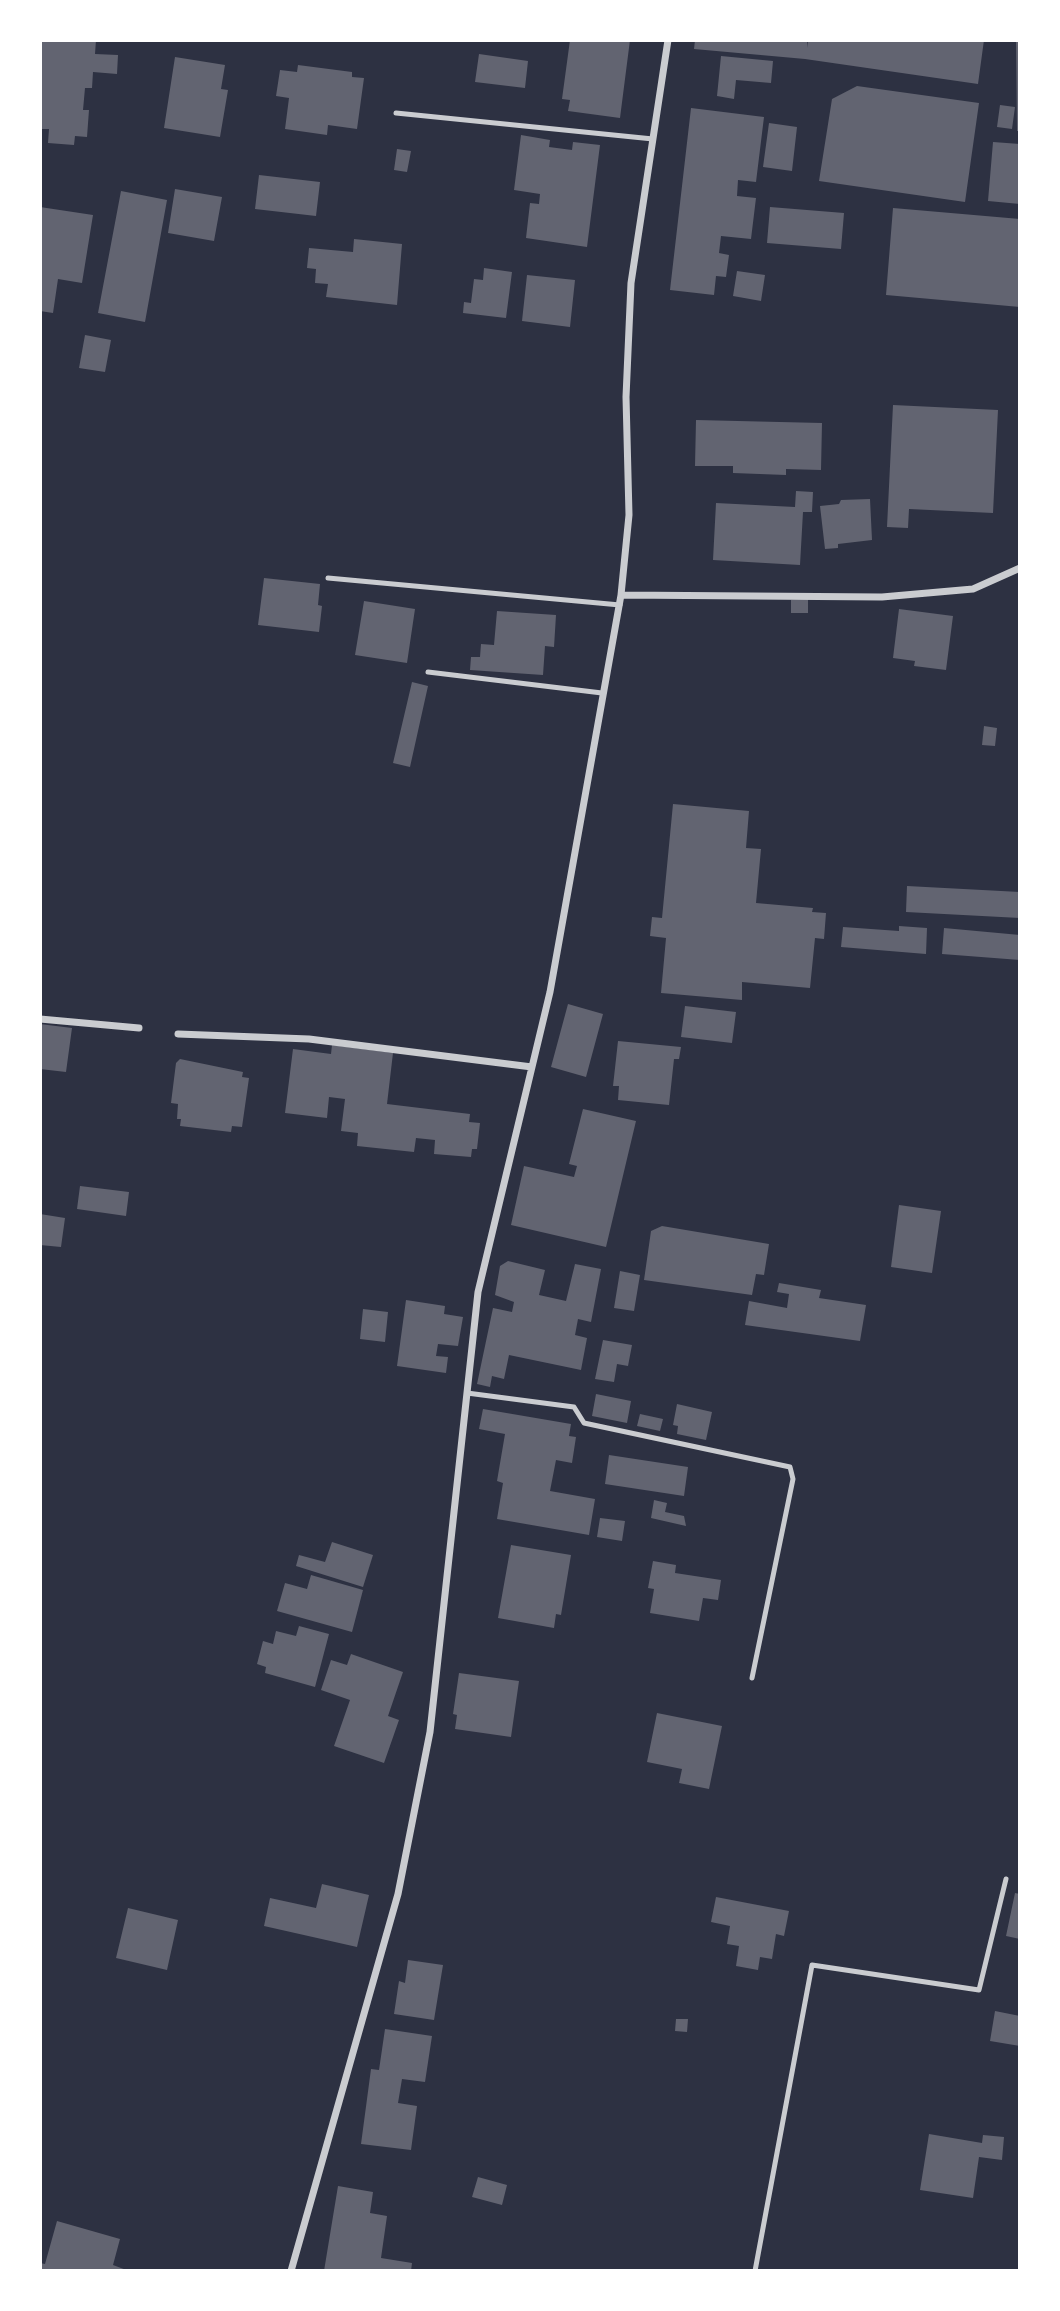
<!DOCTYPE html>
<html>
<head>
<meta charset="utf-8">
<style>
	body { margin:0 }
	#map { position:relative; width:1060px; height:2311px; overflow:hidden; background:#2d3142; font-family:"Noto Sans",sans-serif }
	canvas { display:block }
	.frame { position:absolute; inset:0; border:42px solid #fff; pointer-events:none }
</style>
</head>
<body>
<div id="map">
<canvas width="1060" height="2311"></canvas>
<div class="frame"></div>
</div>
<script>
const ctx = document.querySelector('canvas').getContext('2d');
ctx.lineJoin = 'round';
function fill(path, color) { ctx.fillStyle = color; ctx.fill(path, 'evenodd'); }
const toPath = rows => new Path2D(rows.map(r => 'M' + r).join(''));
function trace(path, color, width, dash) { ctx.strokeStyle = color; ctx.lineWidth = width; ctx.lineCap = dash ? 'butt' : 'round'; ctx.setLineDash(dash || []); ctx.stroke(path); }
fill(toPath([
	[40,40,96,40,95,54,118,55,117,74,93,72,92,88,85,88,83,110,89,110,87,137,75,136,74,145,48,143,49,129,40,129],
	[570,40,630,40,620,118,568,111,570,100,562,99],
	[695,40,807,40,807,48,808,40,984,40,978,84,805,59,694,49],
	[1016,40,1020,40,1020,131,1017,131],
	[479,54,528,61,525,88,475,82],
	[721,56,773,61,771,83,736,80,734,99,717,96],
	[175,57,225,65,221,89,228,90,220,137,164,128],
	[298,65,352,72,352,77,364,78,357,129,328,125,327,135,285,129,289,98,276,96,280,70,297,72],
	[857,86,979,103,965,202,819,181,832,99],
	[1000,105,1015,107,1012,129,997,127],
	[691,108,764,117,756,182,738,180,737,196,756,198,751,239,721,236,719,253,729,255,726,277,716,276,714,295,670,290],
	[769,123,797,127,792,171,763,167],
	[521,135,550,140,549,147,572,150,573,142,600,145,587,247,526,238,530,203,539,204,540,194,514,190],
	[993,142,1020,144,1020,204,988,201],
	[397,149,411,151,407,172,394,170],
	[259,175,320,182,316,216,255,209],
	[175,189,222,197,214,241,168,233],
	[121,191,167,200,145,322,98,313],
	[40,207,93,215,82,283,58,279,53,313,40,311],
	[770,207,844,213,841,249,767,243],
	[893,208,1020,219,1020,307,886,295],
	[354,239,402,244,397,305,326,297,328,284,315,283,316,269,307,268,309,248,353,252],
	[484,268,512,272,506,318,463,313,464,302,471,303,474,279,483,280],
	[737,271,765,275,761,301,733,296],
	[527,275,575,280,570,327,522,321],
	[85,335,111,340,105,372,79,368],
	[893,405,998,410,993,513,909,509,908,528,887,527],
	[696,420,822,423,821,470,786,469,786,475,733,473,733,466,695,466],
	[796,491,813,492,812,512,803,512,800,565,713,560,716,503,795,507],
	[870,499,872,540,838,544,838,548,825,549,820,506,839,504,841,500],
	[264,578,320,584,318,605,322,606,319,632,258,625],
	[808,599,808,613,791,613,791,600],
	[364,601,415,609,407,663,355,655],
	[899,609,953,616,946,670,914,666,915,661,893,658],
	[497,611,556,615,554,647,545,646,543,675,470,670,471,657,480,657,481,644,494,645],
	[412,682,428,686,410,767,393,763],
	[984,726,997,728,995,746,982,745],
	[673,804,749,811,746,848,761,849,756,903,813,908,812,912,826,913,824,939,815,938,810,988,742,982,742,1000,661,993,666,938,650,936,652,917,662,918],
	[907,886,1020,892,1020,918,906,912],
	[899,926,927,928,926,954,841,947,843,927,899,931],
	[944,928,1020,935,1020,960,942,954],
	[568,1004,603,1014,586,1077,551,1067],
	[685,1006,736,1012,732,1043,681,1037],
	[40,1024,72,1028,66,1072,40,1069],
	[618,1041,681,1047,679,1059,674,1059,669,1105,618,1100,619,1086,613,1086],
	[332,1045,393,1053,387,1104,470,1114,469,1122,480,1123,477,1149,472,1149,471,1157,434,1154,435,1140,416,1138,414,1152,357,1146,358,1133,341,1131,345,1099,329,1097,327,1118,285,1113,293,1049,331,1054],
	[180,1059,243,1072,242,1077,249,1078,242,1127,232,1126,231,1132,180,1126,181,1119,177,1119,178,1104,171,1103,176,1063],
	[583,1109,636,1121,606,1247,511,1225,524,1166,574,1177,577,1166,569,1164],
	[80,1186,129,1192,126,1216,77,1209],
	[899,1205,941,1211,932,1273,891,1267],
	[40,1214,65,1218,61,1247,40,1245],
	[662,1226,769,1244,764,1275,756,1274,752,1295,644,1280,651,1231],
	[508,1261,545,1270,539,1295,566,1301,575,1264,601,1269,591,1322,578,1319,575,1335,587,1338,581,1370,509,1355,504,1379,492,1376,490,1387,477,1384,493,1308,512,1312,514,1302,495,1295,500,1266],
	[620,1271,640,1275,634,1311,614,1308],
	[779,1283,821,1290,819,1298,866,1305,860,1341,745,1325,749,1301,787,1308,789,1294,777,1292],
	[406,1300,445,1306,444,1314,463,1317,458,1346,438,1344,436,1356,448,1357,446,1373,397,1366],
	[363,1309,388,1312,385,1342,360,1339],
	[603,1340,632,1345,628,1366,617,1364,614,1382,595,1379],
	[596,1394,631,1401,627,1423,592,1416],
	[677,1404,712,1412,706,1440,677,1434,678,1426,673,1425],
	[483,1409,571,1424,569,1436,576,1437,572,1463,556,1460,550,1491,595,1499,589,1535,497,1519,503,1483,497,1481,505,1434,479,1429],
	[640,1414,663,1419,660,1431,637,1426],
	[609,1455,688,1467,684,1496,605,1484],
	[654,1500,667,1503,665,1512,684,1516,686,1526,651,1518],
	[600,1518,625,1521,622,1541,597,1537],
	[332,1542,373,1555,363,1587,296,1566,299,1555,325,1562],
	[511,1545,571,1555,561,1615,556,1614,554,1628,498,1618],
	[653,1561,676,1565,675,1573,721,1580,718,1600,703,1598,699,1621,650,1613,654,1589,648,1588],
	[311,1575,363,1590,352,1632,277,1611,285,1583,307,1589],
	[299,1626,329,1634,315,1687,265,1673,266,1667,257,1664,263,1641,273,1644,276,1631,296,1636],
	[351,1654,403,1672,388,1716,399,1720,384,1763,334,1746,350,1700,321,1690,331,1660,347,1665],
	[459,1673,519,1681,511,1737,455,1729,457,1715,453,1714],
	[657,1713,722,1726,709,1789,679,1783,682,1769,647,1762],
	[322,1884,369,1895,357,1947,264,1926,270,1898,316,1908],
	[1015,1893,1020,1894,1020,1939,1006,1936],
	[716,1897,789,1911,784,1936,776,1934,772,1959,760,1957,758,1970,736,1966,739,1946,727,1944,730,1926,711,1922],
	[128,1908,178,1920,167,1970,116,1958],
	[408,1960,443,1965,434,2020,394,2014,399,1981,405,1983],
	[995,2011,1020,2016,1020,2046,990,2041],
	[676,2019,688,2019,687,2032,675,2031],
	[385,2029,432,2036,425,2082,402,2079,398,2103,417,2106,411,2150,361,2144,371,2069,379,2070],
	[929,2134,982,2143,983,2135,1004,2137,1002,2160,979,2157,973,2198,920,2190],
	[478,2177,507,2185,502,2205,472,2197],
	[338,2186,373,2192,370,2213,387,2216,381,2258,412,2263,411,2271,324,2271],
	[57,2221,120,2239,113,2265,129,2271,40,2271,40,2263,45,2264]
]), '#626471');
trace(toPath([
	[396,113,653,139],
	[328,578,620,605],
	[428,672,602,693],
	[467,1393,574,1407,584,1423,790,1467,793,1479,752,1678],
	[755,2271,812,1965,979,1990,1006,1879]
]), '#caccd0', 5);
trace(toPath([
	[621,595,882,597,973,589,1020,568],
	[40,1019,139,1028],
	[178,1034,309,1039,532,1067],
	[291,2271,398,1894,430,1732,478,1292,550,992,621,595,629,515,626,397,631,283,668,40]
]), '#caccd0', 7);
</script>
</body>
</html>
